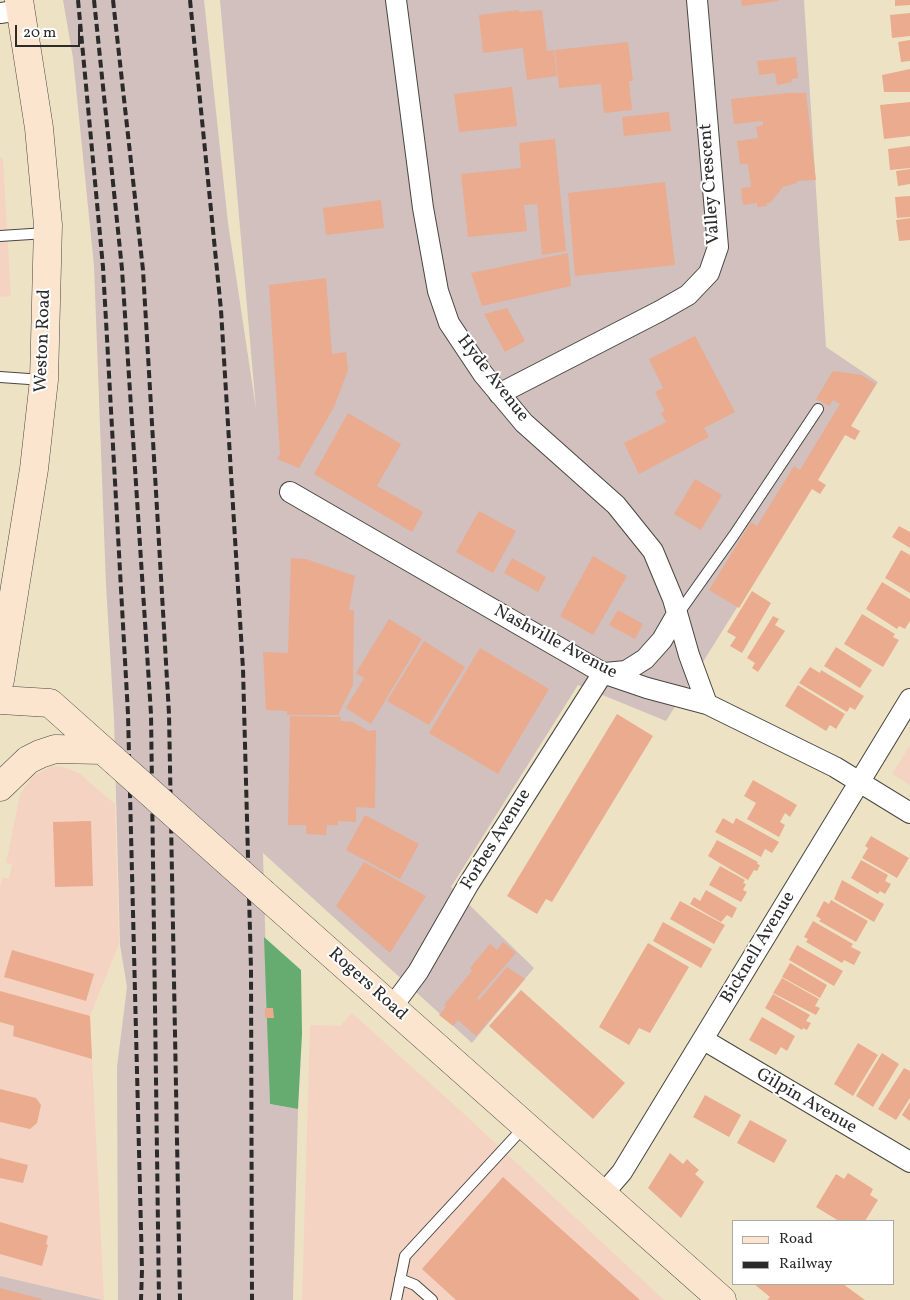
<!DOCTYPE html>
<html>
<head>
<meta charset="utf-8">
<style>
	body { margin:0 }
	#map { position:relative; width:910px; height:1300px; overflow:hidden; background:#ede3c4; font-family:Vollkorn,serif }
	canvas { display:block }
	.legend { position:absolute; left:732px; top:1220px; width:162px; height:65px; box-sizing:border-box; background:#fff; border:1px solid #aaa; margin:0; padding:6px 9px; list-style:none; font-size:15px; color:#2b2b2b }
	.legend li { display:flex; align-items:center; gap:10px; height:25px }
	.legend b { width:25px; border:1px solid #aaa }
	.scale { position:absolute; left:15px; top:25px; width:65px; height:22px; box-sizing:border-box; border:2px solid #2b2b2b; border-top:0; padding-left:6px; font-size:15px; line-height:18px; white-space:nowrap; color:#2b2b2b; -webkit-text-stroke:4px #fff; paint-order:stroke }
</style>
</head>
<body>
<div id="map">
<canvas width="910" height="1300"></canvas>
<ul class="legend">
<li><b style="height:6px;background:#fbe5cf"></b>Road</li>
<li><b style="height:6px;background:#2b2b2b"></b>Railway</li>
</ul>
<div class="scale">20 m</div>
</div>
<script>
const ctx = document.querySelector('canvas').getContext('2d');
ctx.lineJoin = 'round';
function fill(path, color) { ctx.fillStyle = color; ctx.fill(path, 'evenodd'); }
const toPath = rows => new Path2D(rows.map(r => 'M' + r).join(''));
function trace(path, color, width, dash) { ctx.strokeStyle = color; ctx.lineWidth = width; ctx.lineCap = dash ? 'butt' : 'round'; ctx.setLineDash(dash || []); ctx.stroke(path); }
function drawText(font, color, halo, rows, align = 'center') {
  ctx.font = font + ' Vollkorn,serif'; ctx.lineWidth = 4; ctx.setLineDash([]); ctx.textBaseline = 'middle'; ctx.strokeStyle = halo; ctx.fillStyle = color; for (const [text, x, y, turn = 0] of rows) {
    ctx.save(); ctx.translate(x, y); ctx.rotate((+turn || 0) * Math.PI / 180); ctx.textAlign = isNaN(turn) ? turn : align; if (halo) ctx.strokeText(text, 0, 0); ctx.fillText(text, 0, 0); ctx.restore();
  }
}
fill(toPath([
	[0,158,3,158,11,296,0,297],
	[910,745,910,785,892,774],
	[52,766,63,767,79,773,115,804,119,944,90,1016,104,1300,0,1276,0,888,2,877,9,879,12,864,6,863,20,794,33,776],
	[352,1013,461,1111,664,1300,302,1300,310,1025,340,1026]
]), '#f5d3c2');
fill(toPath([
	[63,0,204,0,228,223,256,409,220,0,804,0,826,347,878,382,666,721,578,685,451,887,534,968,472,1043,263,853,270,1104,298,1109,293,1300,118,1300,117,1067,127,987,120,945,114,719,106,585,94,266,73,58],
	[0,1276,103,1300,0,1300]
]), '#d1c0bd');
fill(toPath([
	[264,937,301,970,302,1034,298,1109,270,1104]
]), '#66ac71');
fill(toPath([
	[741,0,779,0,779,1,742,6],
	[895,0,910,0,910,5,895,6],
	[519,10,519,12,542,10,547,51,554,50,557,76,527,80,523,48,483,53,479,15],
	[910,13,910,36,892,38,890,15],
	[910,40,910,61,901,62,898,42],
	[628,42,633,81,629,81,632,110,604,113,601,84,559,88,555,50],
	[796,57,798,78,791,79,792,82,777,85,775,73,759,75,757,61],
	[910,69,910,92,884,92,882,75],
	[512,87,517,126,459,132,454,94],
	[789,93,806,93,816,180,797,181,797,183,783,187,770,203,766,203,767,206,757,207,757,203,743,205,741,188,751,187,748,164,740,164,737,141,758,138,756,127,763,125,763,121,734,124,731,99],
	[910,102,910,136,884,139,880,105],
	[669,112,671,131,624,136,622,117],
	[555,139,566,251,542,255,537,204,524,205,527,231,468,237,461,174,521,168,519,143],
	[910,146,910,168,890,170,888,149],
	[910,169,910,184,898,186,896,171],
	[665,182,675,265,575,276,568,193],
	[910,196,910,217,897,218,895,197],
	[381,200,384,228,326,235,323,208],
	[910,218,910,240,899,241,896,220],
	[568,253,571,286,482,306,471,273],
	[326,278,332,354,346,352,348,370,334,407,299,468,277,459,280,454,269,285],
	[507,308,525,341,505,352,484,314],
	[695,336,735,412,704,428,709,437,639,474,624,443,666,422,661,413,665,411,655,392,663,388,649,359],
	[833,371,862,375,876,384,851,426,860,431,855,440,845,435,818,480,826,485,820,494,812,489,739,608,709,590,751,522,757,526,794,466,800,470,840,404,833,400,829,406,816,399],
	[348,413,401,444,377,486,423,512,412,532,314,474],
	[695,479,722,495,701,530,674,514],
	[479,511,516,531,493,573,456,552],
	[899,526,910,532,910,548,892,537],
	[901,550,910,555,910,593,885,578],
	[593,556,627,576,593,635,560,616],
	[291,558,306,559,355,576,349,610,354,610,353,685,338,715,287,715,287,711,266,710,263,652,288,653],
	[512,558,546,577,538,592,504,573],
	[882,582,910,599,910,621,905,629,899,626,897,629,866,609],
	[752,591,771,603,742,653,730,646,736,637,727,632],
	[618,610,643,624,635,639,609,625],
	[862,614,895,634,893,637,899,640,883,667,844,644],
	[773,616,779,619,775,625,785,631,758,672,752,668,755,663,747,658],
	[389,619,422,639,371,724,346,708,364,678,356,673],
	[424,641,465,667,429,725,387,701],
	[836,647,872,670,860,688,824,666],
	[480,648,549,689,498,774,429,733],
	[810,667,820,673,821,670,864,696,855,710,850,707,847,712,799,683],
	[798,685,845,714,836,729,830,725,826,731,785,706],
	[617,714,653,736,552,902,546,899,537,914,507,896],
	[290,716,341,717,340,721,353,722,368,731,376,730,375,808,356,807,356,822,338,821,338,825,327,825,326,835,306,834,306,825,288,825],
	[753,780,797,805,790,817,785,813,780,822,785,825,779,837,747,819,756,803,744,796],
	[365,815,419,844,400,879,346,850],
	[723,818,733,824,736,818,779,842,772,853,765,849,761,857,715,832],
	[91,821,93,886,55,887,53,822],
	[871,836,909,858,897,878,862,858,868,848,865,846],
	[717,840,758,862,757,864,760,865,757,871,754,870,748,880,708,856],
	[861,860,888,875,885,881,891,884,885,894,880,891,878,894,851,878],
	[364,862,426,896,390,953,336,906],
	[720,866,745,880,743,883,746,884,743,890,747,892,741,902,709,885],
	[842,880,884,904,874,922,834,899],
	[706,890,737,908,732,918,727,915,721,922,690,904,694,897,700,901],
	[831,900,868,921,856,942,819,921,821,919,816,916,824,901,829,904],
	[680,901,725,925,714,944,670,919],
	[813,921,853,944,851,947,861,952,854,965,844,960,842,963,806,942,808,939,804,937],
	[663,922,712,949,701,968,653,941],
	[503,942,516,953,477,998,479,1000,507,967,525,979,476,1036,458,1020,453,1026,439,1015,446,1007,444,1005,472,971,470,968,490,944,497,950],
	[648,943,689,967,650,1033,639,1028,629,1045,599,1027],
	[797,945,843,971,834,986,789,960],
	[12,950,94,974,86,1001,4,977],
	[790,963,827,985,820,998,782,977],
	[782,978,819,999,815,1006,820,1008,816,1015,773,993],
	[521,990,625,1083,593,1119,489,1026],
	[0,991,90,1016,92,1059,13,1036,14,1026,0,1022],
	[773,994,810,1015,806,1021,811,1023,807,1030,803,1028,802,1030,765,1008],
	[265,1008,273,1008,274,1018,265,1018],
	[762,1017,795,1036,787,1051,781,1047,776,1055,749,1040],
	[858,1043,878,1055,853,1096,834,1084],
	[882,1053,899,1064,873,1107,856,1096],
	[904,1068,910,1071,910,1098,896,1120,878,1109],
	[0,1089,36,1098,41,1105,37,1123,30,1129,0,1122],
	[705,1095,741,1115,729,1137,693,1117],
	[910,1102,910,1121,902,1115],
	[750,1120,787,1140,774,1163,737,1143],
	[670,1153,683,1164,687,1159,692,1164,699,1170,695,1174,704,1182,681,1218,648,1188],
	[0,1158,28,1165,23,1183,0,1178],
	[848,1173,873,1189,870,1195,878,1200,865,1221,839,1221,816,1207,836,1174,844,1179],
	[503,1177,640,1300,456,1300,422,1269],
	[0,1222,48,1236,46,1244,48,1245,42,1266,0,1254],
	[754,1284,843,1284,865,1300,767,1300,770,1297],
	[0,1288,42,1299,42,1300,0,1300]
]), '#eaab8f');
const service = toPath([
	[0,236,46,233],
	[0,377,43,380],
	[678,614,734,535,818,409],
	[400,1279,415,1285,432,1300],
	[396,1300,405,1256,524,1127]
]);
const minor = toPath([
	[396,0,423,208,438,291,449,323,483,374,524,423,616,505,653,551,673,599,689,655,707,704],
	[0,13,21,10],
	[499,394,660,311,688,295,709,273,718,247,697,0],
	[290,492,603,673,647,688,707,704,835,767,910,813],
	[605,673,626,671,645,659,662,640,677,614],
	[392,1007,418,972,468,885,603,673],
	[704,1040,910,1162],
	[603,1194,622,1172,910,699]
]);
const secondary = toPath([
	[0,680,34,469,44,380,48,225,39,128,19,0],
	[0,700,50,703,115,761],
	[0,787,28,760,40,754,55,749,102,750],
	[264,894,722,1300]
]);
trace(service, '#484742', 12);
trace(minor, '#484742', 22);
trace(secondary, '#484742', 29);
trace(service, '#fff', 10);
trace(minor, '#fff', 20);
trace(secondary, '#fbe5cf', 28);
trace(toPath([
	[78,0,103,267,128,714,142,1270,141,1300],
	[94,0,122,269,151,714,159,1300],
	[113,0,143,270,169,714,180,1300],
	[190,0,221,310,243,669,251,969,252,1300]
]), '#2b2b2b', 4, [8, 4]);
const secondaryBridge = toPath([
	[115,761,264,894]
]);
trace(secondaryBridge, '#484742', 29, []);
trace(secondaryBridge, '#fbe5cf', 28);
drawText('18px', '#2b2b2b', '#fff', [
	["Valley Crescent",711,184,-94],
	["Weston Road",44,341,-88],
	["Hyde Avenue",492,379,52],
	["Nashville Avenue",555,643,28],
	["Forbes Avenue",497,840,-58],
	["Bicknell Avenue",759,948,-59],
	["Rogers Road",367,985,42],
	["Gilpin Avenue",806,1102,30]
]);
</script>
</body>
</html>
